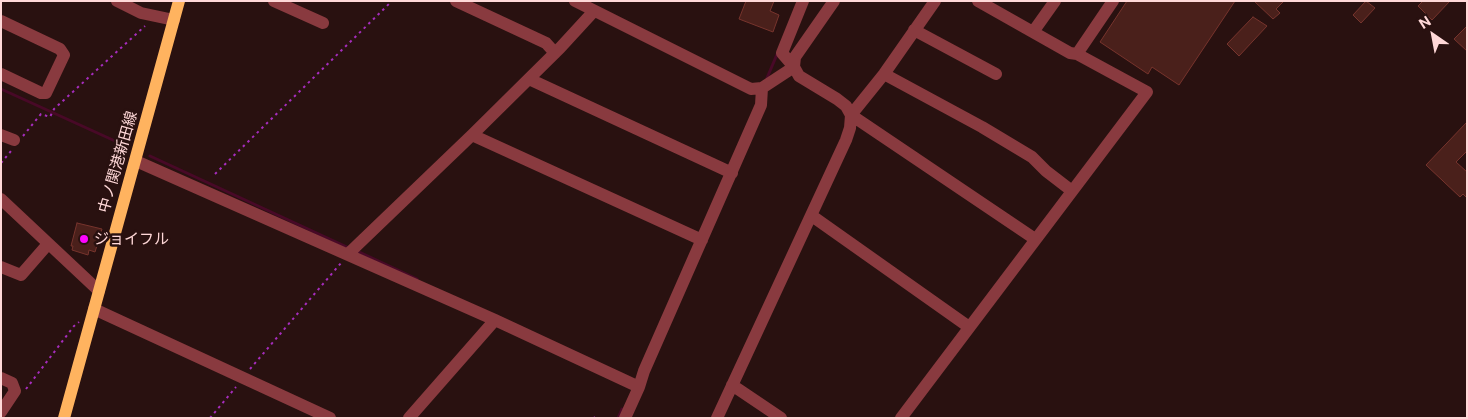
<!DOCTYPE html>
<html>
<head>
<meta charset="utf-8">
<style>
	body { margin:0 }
	#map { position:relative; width:1468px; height:419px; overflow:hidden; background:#291110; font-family:"Public Sans",sans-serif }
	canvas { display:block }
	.frame { position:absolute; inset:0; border:2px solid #ffd8d8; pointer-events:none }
	.north { position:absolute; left:1408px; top:10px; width:50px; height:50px; -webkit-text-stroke:4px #291110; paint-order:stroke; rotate:327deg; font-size:14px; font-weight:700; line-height:20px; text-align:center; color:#ffd8d8 }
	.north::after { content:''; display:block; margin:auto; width:18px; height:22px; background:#ffd8d8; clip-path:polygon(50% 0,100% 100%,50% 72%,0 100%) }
</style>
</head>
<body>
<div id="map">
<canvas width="1468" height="419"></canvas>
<div class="frame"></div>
<div class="north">N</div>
</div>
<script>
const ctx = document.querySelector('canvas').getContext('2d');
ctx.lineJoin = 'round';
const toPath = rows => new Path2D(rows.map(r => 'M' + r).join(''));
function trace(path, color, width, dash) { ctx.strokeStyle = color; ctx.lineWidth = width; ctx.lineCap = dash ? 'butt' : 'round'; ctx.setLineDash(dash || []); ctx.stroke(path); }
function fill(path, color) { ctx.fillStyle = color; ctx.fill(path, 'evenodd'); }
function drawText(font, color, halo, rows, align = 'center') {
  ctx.font = font + ' "Public Sans","Noto Sans JP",sans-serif'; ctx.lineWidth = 5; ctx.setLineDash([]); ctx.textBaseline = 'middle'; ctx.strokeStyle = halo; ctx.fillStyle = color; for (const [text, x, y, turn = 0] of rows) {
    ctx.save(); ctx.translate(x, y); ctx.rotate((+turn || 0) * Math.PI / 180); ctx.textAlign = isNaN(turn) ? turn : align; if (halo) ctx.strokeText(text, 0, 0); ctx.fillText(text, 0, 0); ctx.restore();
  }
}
trace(toPath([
	[767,78,778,52],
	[1,89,126,146],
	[150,156,349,248],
	[357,251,417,279],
	[618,418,622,409]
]), '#480927', 3);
const building = toPath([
	[746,1,774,1,770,11,779,15,773,32,739,19,746,1],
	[1127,1,1235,1,1179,85,1152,67,1148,74,1100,42,1127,1],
	[1254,1,1284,1,1276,9,1280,13,1273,19,1254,1],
	[1366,1,1375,8,1361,23,1353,15,1366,1],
	[1423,1,1450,1,1432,20,1418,6,1423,1],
	[1253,17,1267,26,1239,56,1227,44,1253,17],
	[1467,26,1467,51,1454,39,1467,26],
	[1467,122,1467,151,1456,162,1467,172,1467,198,1463,194,1460,197,1426,165,1467,122],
	[77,223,102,229,95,252,89,250,88,255,72,250,73,246,71,246,77,223]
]);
fill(building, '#4a201b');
trace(building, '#77342d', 1);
trace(toPath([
	[23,136,41,114,50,117,54,109,145,26],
	[1,163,11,151],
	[215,174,392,1],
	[250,369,341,263],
	[26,389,74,326,79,322],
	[210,418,236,387],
	[594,418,595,417]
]), '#a62dbd', 2, [2.5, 4]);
trace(toPath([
	[117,1,141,13,174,20],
	[274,1,323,23],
	[456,1,546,43,555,53],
	[575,1,751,89,762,88,794,67],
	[803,1,782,53,794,67,799,76,837,99,846,106,851,115,1035,239],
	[1,21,60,49,64,55,46,93,41,93,1,74],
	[914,30,996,74],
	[1033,32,1055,1],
	[1077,54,1113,1],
	[794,67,795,57,834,1],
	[884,74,982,127,1032,157,1046,171,1072,191],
	[529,79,732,173],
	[1,135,14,140],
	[472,135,702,240],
	[136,161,495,320,639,387],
	[1,199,99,291],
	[812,216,969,327],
	[348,254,472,135,560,48,594,11],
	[1,267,21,275,48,244],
	[94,309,330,418],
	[1,378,12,383,15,391,1,412],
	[732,385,781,418],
	[409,418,495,320],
	[625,418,639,387,644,371,761,105,762,88],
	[717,418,846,140,850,128,851,115,884,74,935,1],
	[901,418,1147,92,1077,54,1070,53,978,1]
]), '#893a3f', 12);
trace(toPath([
	[64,418,179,1]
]), '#ffb35f', 12);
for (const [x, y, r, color] of [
	[84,239,5,"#fe04ff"]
]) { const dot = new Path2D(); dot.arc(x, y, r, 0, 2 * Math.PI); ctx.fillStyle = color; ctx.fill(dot); trace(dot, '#291110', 2); }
drawText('15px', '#ffd8d8', '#291110', [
	["中ノ関港新田線",118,162,-74]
]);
drawText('15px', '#ffd8d8', '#291110', [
	["ジョイフル",94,239]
], 'left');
</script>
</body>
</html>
